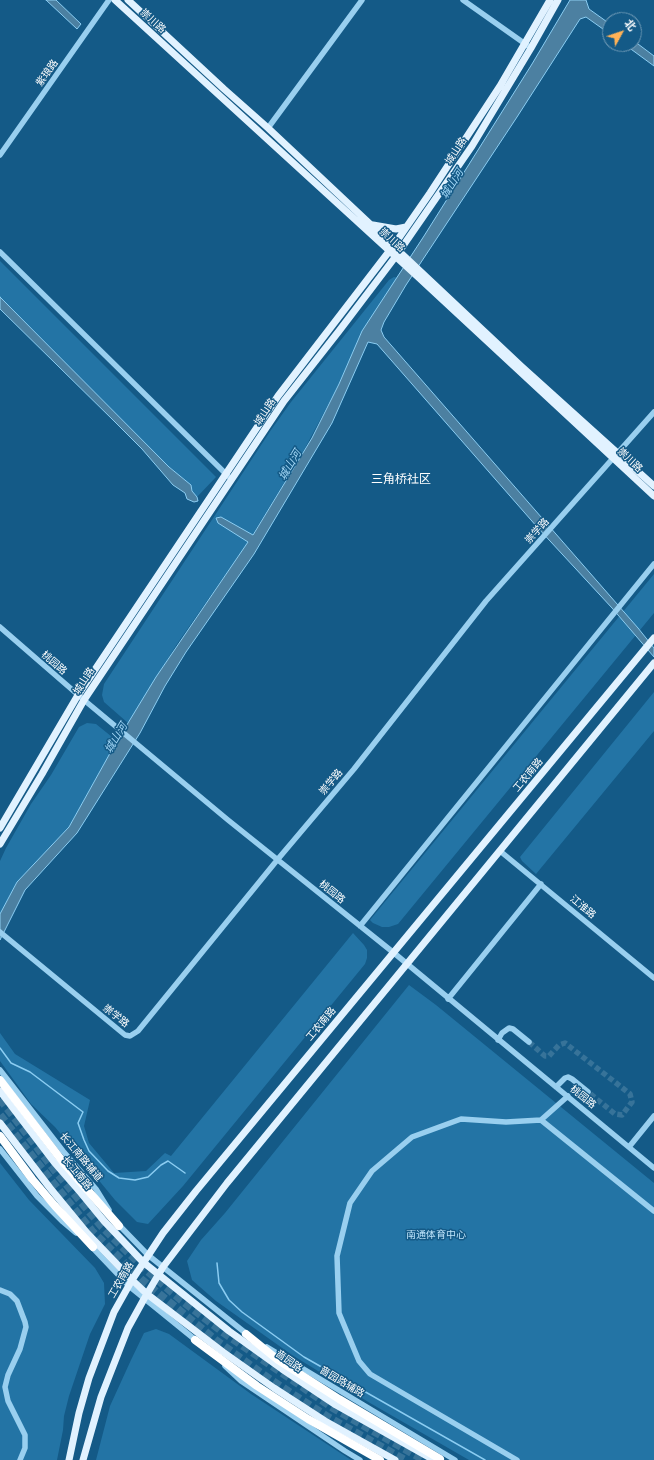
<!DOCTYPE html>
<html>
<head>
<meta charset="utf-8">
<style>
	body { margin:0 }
	#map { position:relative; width:654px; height:1460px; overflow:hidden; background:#145a87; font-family:"Public Sans","Noto Sans SC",sans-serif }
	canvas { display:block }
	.north { position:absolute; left:602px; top:12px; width:40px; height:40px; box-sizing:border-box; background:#145a87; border:1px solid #729cb7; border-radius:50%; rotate:50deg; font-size:11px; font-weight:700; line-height:16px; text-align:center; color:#fff }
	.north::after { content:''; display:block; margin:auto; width:14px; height:18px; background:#ffb257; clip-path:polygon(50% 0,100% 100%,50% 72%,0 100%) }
</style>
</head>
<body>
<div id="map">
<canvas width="654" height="1460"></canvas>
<div class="north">北</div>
</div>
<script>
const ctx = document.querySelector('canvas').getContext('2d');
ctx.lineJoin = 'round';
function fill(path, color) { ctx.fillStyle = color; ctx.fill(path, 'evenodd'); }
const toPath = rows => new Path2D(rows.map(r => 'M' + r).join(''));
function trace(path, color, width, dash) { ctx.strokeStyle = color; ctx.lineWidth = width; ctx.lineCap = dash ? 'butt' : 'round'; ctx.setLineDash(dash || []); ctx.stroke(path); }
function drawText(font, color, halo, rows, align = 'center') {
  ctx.font = font + ' "Public Sans","Noto Sans SC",sans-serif'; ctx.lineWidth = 3; ctx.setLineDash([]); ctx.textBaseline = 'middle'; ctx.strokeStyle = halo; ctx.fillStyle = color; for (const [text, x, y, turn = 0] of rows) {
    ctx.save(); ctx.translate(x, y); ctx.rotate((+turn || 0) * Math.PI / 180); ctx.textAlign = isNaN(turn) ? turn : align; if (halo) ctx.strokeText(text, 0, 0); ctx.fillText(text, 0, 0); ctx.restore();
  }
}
fill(toPath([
	[0,261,216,477,197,497,193,493,191,485,169,467,0,297],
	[394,277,398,278,362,331,339,384,304,450,248,542,177,644,128,723,104,702,102,695,104,684,271,430,291,402,389,280],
	[654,574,654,613,398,924,389,927,382,927,373,923,370,920],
	[654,692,654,731,536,874,522,861,520,857],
	[87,723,96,724,117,741,69,827,17,882,0,914,0,861,6,848,31,804,51,775,79,727],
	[353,933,364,945,367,950,367,958,365,964,183,1186,148,1224,137,1222,115,1200,55,1127,31,1104,0,1061,0,1033,15,1054,90,1100,84,1126,89,1143,114,1173,146,1171,165,1153,171,1156],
	[409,985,436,1005,654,1183,654,1460,469,1460,370,1403,292,1355,216,1301,192,1280,187,1261,201,1240,225,1213],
	[0,1163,29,1200,95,1268,104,1283,105,1304,90,1334,69,1396,64,1416,63,1430,57,1460,0,1460],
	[156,1329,169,1334,251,1394,351,1460,96,1460,110,1406,131,1360,144,1333]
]), '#2374a5');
const water = toPath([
	[46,0,56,0,81,24,77,29,46,0],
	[570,0,586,0,589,9,610,24,610,34,586,17,580,19,517,117,406,285,384,322,381,330,384,337,638,628,654,648,654,657,612,608,538,528,377,344,368,342,332,423,254,554,186,652,165,686,140,733,77,833,25,890,0,940,0,914,17,882,69,827,114,746,156,677,248,542,218,523,216,518,221,517,253,535,312,438,339,384,362,331,424,236,532,64,570,0],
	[634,41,654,56,654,66,624,44,634,44,634,41],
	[0,297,169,467,191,485,192,491,197,497,198,501,194,502,187,499,185,493,173,485,142,449,114,421,0,309,0,297]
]);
fill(water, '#4c80a1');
trace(water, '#8bcdf2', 1);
trace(toPath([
	[0,1048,11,1063,30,1072,83,1112,78,1123,84,1140,89,1151,108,1171,119,1178,135,1180,148,1177,161,1165,168,1161,185,1173],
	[217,1263,219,1283,229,1300,242,1312,304,1357,485,1460]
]), '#8bcdf2', 1.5);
trace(toPath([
	[529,1042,545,1056,549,1056,559,1045,565,1043,630,1094,632,1102,622,1115,615,1114,588,1092]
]), '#377399', 5.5, [5.5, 3]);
trace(toPath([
	[0,1099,56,1172,102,1227,145,1269,181,1300,224,1333,333,1408,424,1460],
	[0,1115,50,1179,92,1231,141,1279,217,1341,271,1380,328,1417,405,1460]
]), '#377399', 8, [8, 4]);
trace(toPath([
	[463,0,531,48],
	[268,128,362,0],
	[0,155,109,0],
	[0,252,228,476],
	[0,627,84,700,228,820,394,953,654,1168],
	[500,851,654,978],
	[360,926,654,564],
	[0,932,125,1035,130,1036,138,1031,278,859,354,769,486,601,654,412],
	[448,999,541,884],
	[498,1040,502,1033,509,1028,513,1029,529,1042],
	[0,1070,63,1151,96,1189,109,1210],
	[556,1087,565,1078,568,1077,572,1079,588,1092],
	[541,1120,654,1211],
	[629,1147,654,1116],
	[0,1149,37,1196,63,1222,76,1233],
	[118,1224,148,1255,248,1335],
	[90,1245,129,1286,198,1342],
	[0,1290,10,1294,17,1301,25,1322,26,1327,20,1349,8,1375,5,1387,8,1401,25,1435,25,1448,20,1460],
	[267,1347,455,1460],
	[225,1366,241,1381,345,1451,360,1460],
	[517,1460,370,1374,359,1361,339,1313,337,1256,350,1203,372,1171,412,1137,461,1119,506,1122,541,1120,568,1096]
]), '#99cfef', 5.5);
trace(toPath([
	[115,0,418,277,654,496],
	[128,0,224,89,268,128,521,366,654,486],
	[373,225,396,229,406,227],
	[0,828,78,695,278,396,394,245,430,193,500,86,550,0],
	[0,844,42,774,84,700,284,401,339,331,396,256,472,146,531,48,558,0],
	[0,1091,54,1162,81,1193,104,1221,143,1262,229,1331,282,1369,336,1405,434,1460],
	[0,1123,50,1188,87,1233,132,1280,147,1294,223,1352,274,1388,325,1421,395,1460],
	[69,1460,79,1413,89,1378,114,1312,132,1280,163,1233,196,1191,654,638],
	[83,1460,101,1397,128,1328,144,1299,163,1267,227,1183,654,663]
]), '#e1f2ff', 7);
trace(toPath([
	[0,1080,63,1162,119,1226],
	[0,1136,32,1179,55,1206,93,1247],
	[246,1334,278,1360,339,1399,440,1459],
	[195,1340,257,1386,308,1419,380,1460]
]), '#fff', 8);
drawText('10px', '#fff', '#145a87', [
	["崇川路",153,21,42],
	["紫琅路",47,73,-55],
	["城山路",456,151,-56],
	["崇川路",392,240,42],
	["城山路",265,412,-56],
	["崇川路",630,460,43],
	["崇学路",537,531,-48],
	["桃园路",54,663,41],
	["城山路",84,681,-57],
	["工农南路",528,775,-50],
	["崇学路",331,782,-50],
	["桃园路",332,892,39],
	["江淮路",583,907,40],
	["崇学路",116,1016,38],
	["工农南路",321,1024,-50],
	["桃园路",583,1097,39],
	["长江南路辅道",81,1157,50],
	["长江南路",77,1173,50],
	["工农南路",121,1280,-60],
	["啬园路",289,1361,35],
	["啬园路辅路",342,1382,31]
]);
drawText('10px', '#bfe5fb', '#145a87', [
	["南通体育中心",436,1235]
]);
drawText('italic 11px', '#a4d8f7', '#145a87', [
	["城山河",452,184,-58],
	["城山河",290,465,-59],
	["城山河",116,738,-59]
]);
drawText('12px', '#fff', '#145a87', [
	["三角桥社区",401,479]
]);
</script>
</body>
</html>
